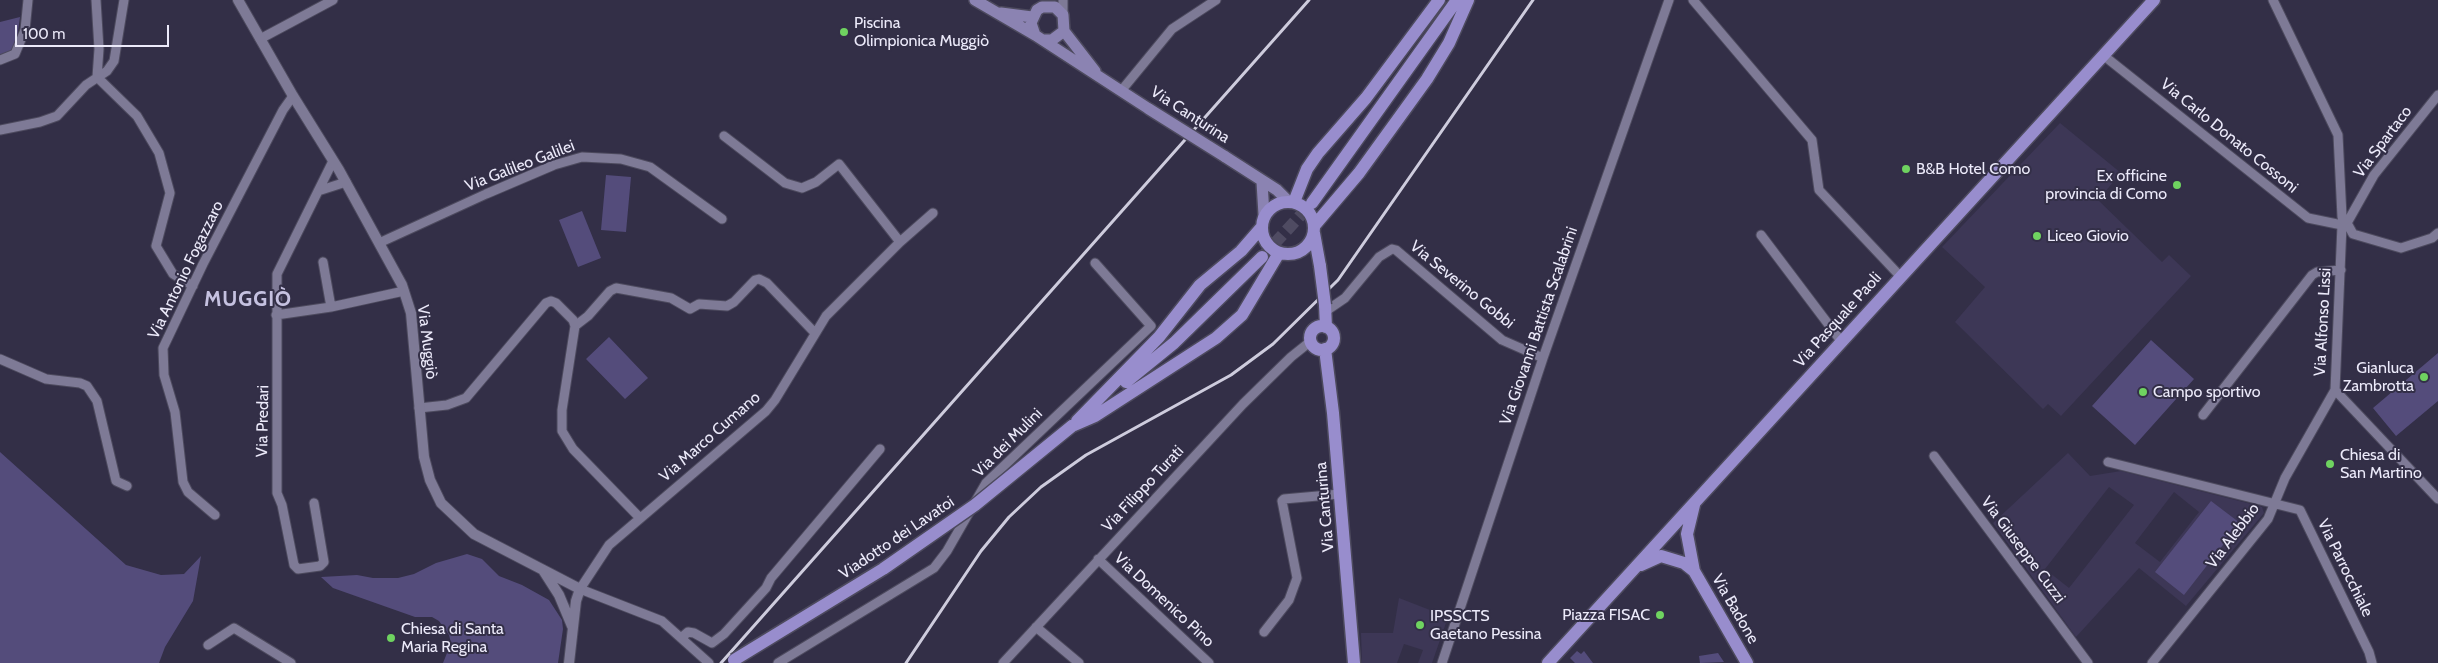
<!DOCTYPE html>
<html>
<head>
<meta charset="utf-8">
<style>
	body { margin:0 }
	#map { position:relative; width:2438px; height:663px; overflow:hidden; background:#332f47; font-family:Cabin,sans-serif }
	canvas { display:block }
	.scale { position:absolute; left:15px; top:25px; width:154px; height:22px; box-sizing:border-box; border:2px solid #eceafa; border-top:0; padding-left:6px; font-size:15px; line-height:18px; white-space:nowrap; color:#eceafa; -webkit-text-stroke:4px #332f47; paint-order:stroke }
</style>
</head>
<body>
<div id="map">
<canvas width="2438" height="663"></canvas>
<div class="scale">100 m</div>
</div>
<script>
const ctx = document.querySelector('canvas').getContext('2d');
ctx.lineJoin = 'round';
function fill(path, color) { ctx.fillStyle = color; ctx.fill(path, 'evenodd'); }
const toPath = rows => new Path2D(rows.map(r => 'M' + r).join(''));
function trace(path, color, width, dash) { ctx.strokeStyle = color; ctx.lineWidth = width; ctx.lineCap = dash ? 'butt' : 'round'; ctx.setLineDash(dash || []); ctx.stroke(path); }
function drawText(font, color, halo, rows, align = 'center') {
  ctx.font = font + ' Cabin,sans-serif'; ctx.lineWidth = 4; ctx.setLineDash([]); ctx.textBaseline = 'middle'; ctx.strokeStyle = halo; ctx.fillStyle = color; for (const [text, x, y, turn = 0] of rows) {
    ctx.save(); ctx.translate(x, y); ctx.rotate((+turn || 0) * Math.PI / 180); ctx.textAlign = isNaN(turn) ? turn : align; if (halo) ctx.strokeText(text, 0, 0); ctx.fillText(text, 0, 0); ctx.restore();
  }
}
fill(toPath([
	[2060,123,2121,173,2098,200,2162,262,2169,255,2191,276,2061,416,2048,404,2043,409,1955,322,1985,287,1942,247],
	[2068,453,2090,476,2121,471,2259,506,2262,507,2264,513,2186,606,2139,568,2076,637,1993,523],
	[2109,487,2134,505,2069,588,2045,569],
	[2174,492,2199,512,2160,562,2135,543],
	[1399,598,1448,617,1432,663,1418,663,1423,650,1404,644,1397,663,1362,663,1361,633,1393,633]
]), '#3d3756');
fill(toPath([
	[20,17,16,45,9,53,0,56,0,22],
	[606,175,631,177,626,232,601,230],
	[582,211,601,258,578,267,559,220],
	[609,337,648,378,625,399,586,359],
	[2151,340,2194,379,2135,445,2092,406],
	[2438,353,2438,401,2396,436,2373,408],
	[0,452,126,565,161,575,184,574,201,556,193,601,165,647,159,663,0,663],
	[2211,501,2240,523,2184,595,2155,572],
	[467,554,482,559,499,576,522,585,549,600,562,620,563,629,558,663,443,663,451,643,449,635,439,621,432,617,415,617,333,588,321,577,357,575,373,578,398,578,414,574,436,563],
	[1577,651,1581,654,1584,651,1593,663,1575,663,1570,658],
	[1718,653,1724,662,1700,663,1699,656]
]), '#544c7b');
trace(toPath([
	[1262,257,1312,203]
]), '#4f4b62', 12, [12, 6]);
const minor = toPath([
	[96,0,99,49,97,77,137,116,159,153,170,193,156,246,173,274,193,286],
	[1063,0,1063,15],
	[1693,0,1812,140,1819,190,1900,276],
	[2273,0,2338,135,2342,217],
	[260,39,333,0],
	[2103,55,2308,218,2342,225,2335,390,2438,499],
	[0,60,15,54,25,30,28,0],
	[1121,91,1172,29,1216,0],
	[2438,95,2374,175,2347,223,2353,234,2401,248,2432,238,2438,233],
	[0,130,40,122,57,116,86,85,107,71,114,61,124,0],
	[724,136,785,183,802,188,816,182,839,164,900,242],
	[318,191,346,182],
	[1761,235,1841,341],
	[379,243,486,194,554,165,582,157,621,159,650,167,722,219],
	[323,262,331,307],
	[1326,311,1345,298,1379,257,1392,249,1396,250,1502,340,1543,358],
	[276,315,331,307,404,291],
	[575,326,588,316,610,291,616,288,671,298,690,309,699,304,727,306,734,302,755,280,759,279,767,283,814,332],
	[0,359,46,379,80,383,87,386,97,401,116,481,127,486],
	[419,408,447,405,466,398,546,303,551,301,556,303,573,320,575,326,562,410,562,431,573,449,639,517],
	[2203,415,2312,275,2317,272,2341,270],
	[1934,456,2088,663],
	[2108,462,2300,510,2369,652,2372,663],
	[314,503,324,562,320,566,298,569,294,565,282,505,277,493,277,274,333,161],
	[215,515,188,492,183,482,175,412,164,375,163,348,203,264,283,110,293,96],
	[1098,559,1209,663],
	[1036,627,1079,663],
	[1264,632,1289,600,1297,578,1282,501,1284,499,1340,494],
	[681,638,688,632,694,633,712,643,724,634,766,588,771,578,880,449],
	[208,645,234,628,291,663],
	[709,663,662,621,580,589,609,545,766,411,775,400,826,316,900,242,933,213],
	[778,663,934,568,947,551,986,483,1151,326,1095,263],
	[1003,663,1243,404,1291,357,1311,341],
	[1442,663,1543,358,1669,0],
	[2152,663,2268,519,2285,478,2335,390]
]);
const tertiary = toPath([
	[238,0,293,96,339,170,402,285,411,313,424,457,430,480,441,503,474,534,580,589,576,601,569,663],
	[543,570,559,595,572,626]
]);
const secondary = toPath([
	[975,0,1035,35,1149,109],
	[1001,13,1032,17],
	[1064,31,1095,71],
	[1035,35,1031,23,1037,10,1042,7,1055,7,1063,15,1064,31,1052,40,1043,40],
	[1224,156,1277,190,1288,201],
	[1262,182,1264,215]
]);
const primary = toPath([
	'1262 228a26 26 0 1 1 52 0a26 26 0 1 1-52 0Z',
	[1294,202,1307,169,1318,153,1366,98,1439,0],
	[1312,203,1457,0],
	[1314,226,1359,173,1427,79,1449,43,1468,0],
	[1314,233,1320,266],
	[1325,305,1326,327],
	'1310 338a12 12 0 1 1 24 0a12 12 0 1 1-24 0Z',
	[1325,349,1333,413,1354,663],
	[1126,382,1174,343,1262,257],
	[1077,421,1159,337,1200,285,1241,251,1261,228],
	[1072,426,1095,416,1216,338,1242,315,1279,253],
	[1694,505,1687,534,1694,571,1747,663],
	[1641,565,1661,556,1684,563,1694,571],
	[1548,663,2154,0]
]);
trace(minor, '#4d4a5e', 11);
trace(tertiary, '#4d4a5e', 12);
trace(secondary, '#4d4a5e', 14);
trace(primary, '#4d4a5e', 15);
trace(minor, '#7e7a96', 9);
trace(tertiary, '#7e7a96', 10);
trace(secondary, '#8b83b2', 11);
trace(primary, '#988dcd', 12);
trace(toPath([
	[721,663,1309,0],
	[906,663,981,551,1009,517,1041,487,1086,455,1231,375,1273,344,1338,280,1533,0]
]), '#ceccdd', 3);
const secondaryBridge = toPath([
	[1149,109,1224,156]
]);
const primaryBridge = toPath([
	[1320,266,1325,305],
	[734,660,883,569,975,505,1072,426]
]);
trace(secondaryBridge, '#4d4a5e', 14, []);
trace(primaryBridge, '#4d4a5e', 15, []);
trace(secondaryBridge, '#8b83b2', 11);
trace(primaryBridge, '#988dcd', 12);
for (const [x, y, r, color] of [
	[844,32,5,"#6fd360"],
	[1906,169,5,"#6fd360"],
	[2177,185,5,"#6fd360"],
	[2037,236,5,"#6fd360"],
	[2424,377,5,"#6fd360"],
	[2143,392,5,"#6fd360"],
	[2330,464,5,"#6fd360"],
	[1660,615,5,"#6fd360"],
	[1420,625,5,"#6fd360"],
	[391,638,5,"#6fd360"]
]) { const dot = new Path2D(); dot.arc(x, y, r, 0, 2 * Math.PI); ctx.fillStyle = color; ctx.fill(dot); trace(dot, '#332f47', 2); }
drawText('16px', '#eceafa', '#332f47', [
	["Piscina",854,23],
	["Olimpionica Muggiò",854,41],
	["B&B Hotel Como",1916,169],
	["Ex officine",2167,176,"right"],
	["provincia di Como",2167,194,"right"],
	["Liceo Giovio",2047,236],
	["Gianluca",2414,368,"right"],
	["Zambrotta",2414,386,"right"],
	["Campo sportivo",2153,392],
	["Chiesa di",2340,455],
	["San Martino",2340,473],
	["Piazza FISAC",1650,615,"right"],
	["IPSSCTS",1430,616],
	["Gaetano Pessina",1430,634],
	["Chiesa di Santa",401,629],
	["Maria Regina",401,647]
], 'left');
drawText('16px', '#eceafa', '#332f47', [
	["Via Canturina",1190,115,33],
	["Via Carlo Donato Cossoni",2229,136,39],
	["Via Spartaco",2383,142,-53],
	["Via Galileo Galilei",520,166,-21],
	["Via Antonio Fogazzaro",186,270,-64],
	["Via Severino Gobbi",1462,285,39],
	["Via Pasquale Paoli",1838,320,-48],
	["Via Alfonso Lissi",2323,322,-87],
	["Via Giovanni Battista Scalabrini",1539,326,-71],
	["Via Muggiò",427,342,83],
	["Via Predari",263,421,-89],
	["Via Marco Cumano",710,437,-41],
	["Via dei Mulini",1008,443,-45],
	["Via Filippo Turati",1143,489,-47],
	["Via Canturina",1325,507,-95],
	["Via Alebbio",2233,536,-53],
	["Viadotto dei Lavatoi",897,538,-34],
	["Via Giuseppe Cuzzi",2023,550,53],
	["Via Parrocchiale",2345,568,64],
	["Via Domenico Pino",1164,600,43],
	["Via Badone",1735,609,60]
]);
ctx.letterSpacing = '1px';
drawText('bold 21px', '#c5c1e0', '#332f47', [
	["MUGGIÒ",248,300]
]);
ctx.letterSpacing = '0px';
</script>
</body>
</html>
